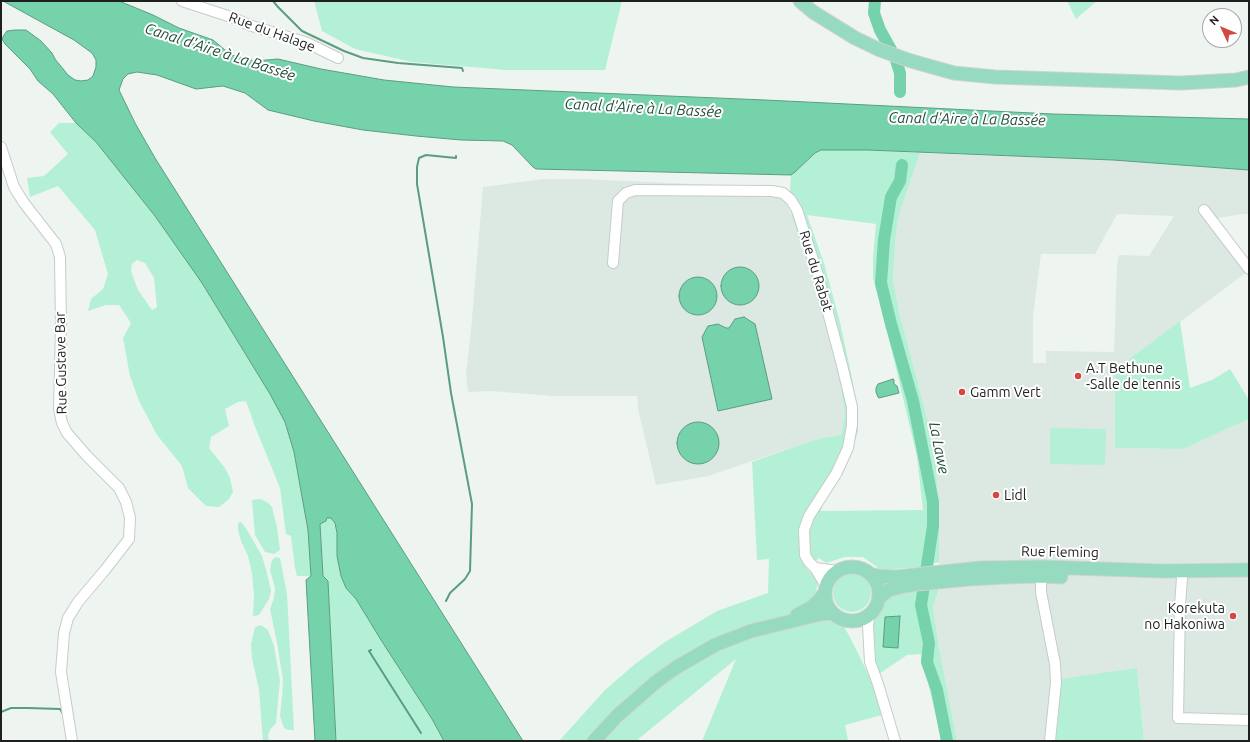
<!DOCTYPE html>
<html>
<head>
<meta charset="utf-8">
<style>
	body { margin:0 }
	#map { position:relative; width:1250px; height:742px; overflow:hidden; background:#eef5f1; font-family:Ubuntu,sans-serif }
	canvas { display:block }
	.frame { position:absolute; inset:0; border:2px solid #1e201f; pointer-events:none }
	.north { position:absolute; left:1202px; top:8px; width:40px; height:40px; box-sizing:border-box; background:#fff; border:1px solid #a5a6a5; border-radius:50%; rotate:314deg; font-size:11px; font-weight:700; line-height:16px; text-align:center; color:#1e201f }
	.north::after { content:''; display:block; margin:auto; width:14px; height:18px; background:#d64742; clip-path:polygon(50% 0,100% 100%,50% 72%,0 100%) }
</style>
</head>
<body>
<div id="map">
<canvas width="1250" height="742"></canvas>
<div class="frame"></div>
<div class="north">N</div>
</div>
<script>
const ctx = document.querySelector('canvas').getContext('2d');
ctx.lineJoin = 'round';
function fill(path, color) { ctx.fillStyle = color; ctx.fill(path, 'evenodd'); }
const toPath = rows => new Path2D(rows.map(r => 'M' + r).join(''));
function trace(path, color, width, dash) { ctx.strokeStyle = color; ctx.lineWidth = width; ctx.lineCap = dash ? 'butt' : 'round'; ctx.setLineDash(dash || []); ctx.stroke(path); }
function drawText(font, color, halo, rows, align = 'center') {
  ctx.font = font + ' Ubuntu,sans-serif'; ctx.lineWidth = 4; ctx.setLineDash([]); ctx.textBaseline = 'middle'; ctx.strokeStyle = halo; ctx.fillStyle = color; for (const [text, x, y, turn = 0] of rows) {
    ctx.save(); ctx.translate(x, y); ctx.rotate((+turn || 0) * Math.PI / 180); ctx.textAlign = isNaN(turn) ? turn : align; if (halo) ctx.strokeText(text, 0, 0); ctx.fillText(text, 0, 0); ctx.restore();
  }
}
fill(toPath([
	[920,153,1113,160,1249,170,1249,214,1242,214,1206,220,1247,272,1115,370,1115,448,1183,449,1249,419,1249,741,1144,741,1137,669,1053,741,957,741,939,647,933,607,944,577,939,562,939,513,936,465,930,430,910,353,900,316,893,280,895,244,898,218],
	[1117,214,1174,216,1149,256,1119,255,1117,265,1114,352,1046,351,1046,363,1033,363,1033,316,1041,254,1095,254],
	[544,179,581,179,783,188,783,196,794,221,812,277,837,367,845,413,841,435,822,438,802,444,708,476,656,485,638,409,637,396,552,396,491,391,468,392,466,374,471,330,483,187]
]), '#dbe9e2');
fill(toPath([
	[314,1,622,1,605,70,506,70,412,62,355,49,322,31],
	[1067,1,1097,1,1076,19],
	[59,123,76,123,96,142,155,216,202,283,270,394,285,422,294,452,308,530,311,576,297,576,295,568,291,536,286,534,280,488,254,424,246,401,238,402,225,409,229,426,211,437,209,448,225,468,230,478,233,492,229,499,219,507,206,506,188,488,182,466,157,435,139,401,130,376,123,338,131,323,119,305,106,305,88,311,91,299,103,289,108,274,95,230,58,186,30,197,27,178,44,176,68,154,50,132],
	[137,260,145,263,154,278,157,307,152,310,138,290,131,271,132,264],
	[821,150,867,150,920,153,898,218,895,244,893,280,900,316,910,353,930,430,936,465,939,513,939,562,921,567,881,570,863,557,845,557,826,563,819,558,807,569,819,581,816,590,831,621,844,627,850,637,871,680,882,715,845,725,848,741,702,741,736,659,636,741,559,741,605,690,635,664,665,642,717,611,768,593,769,559,757,560,752,462,802,444,822,438,841,435,845,413,837,367,812,277,789,207,791,175,795,172,815,153],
	[807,215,876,224,873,257,873,278,889,339,917,457,923,510,821,511,823,500,837,481,851,455,858,431,858,409,852,378,840,322,824,263],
	[1180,321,1190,388,1212,380,1230,369,1249,400,1249,419,1183,449,1115,448,1115,370],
	[1050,428,1106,429,1105,465,1050,464],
	[260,499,267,502,272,507,277,527,280,550,274,554,265,552,255,535,252,500],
	[327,518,331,518,335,523,337,533,337,556,341,576,346,588,356,599,381,640,432,719,444,741,336,741,328,581,323,576,320,523,326,521],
	[241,522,247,530,262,556,267,573,271,591,269,599,259,615,253,616,254,596,252,573,248,556,241,541,238,530,238,523],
	[276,557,280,558,287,594,294,730,288,730,284,728,280,716,282,697,283,680,277,643,270,609,274,598,275,588,270,570,272,560],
	'833 593a19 19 0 1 1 38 0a19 19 0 1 1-38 0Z',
	[940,586,933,607,939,647,957,741,942,741,921,654,907,655,879,674,874,658,872,631,875,617,884,602,892,594],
	[261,625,268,630,274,646,280,681,276,723,270,730,268,735,269,740,270,741,263,741,259,690,252,658,251,644,255,627],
	[1137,668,1144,741,1053,741,1060,679]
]), '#b4f0d5');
const water = toPath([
	[3,1,119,1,153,15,179,28,213,40,231,55,255,61,278,59,321,69,384,80,453,87,765,100,1053,114,1249,119,1249,170,1113,160,867,150,821,150,815,153,795,172,791,175,536,169,533,167,512,145,503,141,461,140,416,136,363,130,314,121,268,110,245,93,223,86,196,89,157,75,137,72,128,74,123,79,119,90,135,123,155,158,523,741,444,741,432,719,381,640,356,599,346,588,341,576,337,556,337,533,335,523,331,518,327,518,326,521,320,524,323,576,328,581,336,741,315,741,306,580,311,576,308,530,294,452,285,422,270,394,202,283,155,216,96,142,76,123,53,94,38,81,30,69,5,44,2,39,4,35,7,31,15,30,26,30,41,41,52,53,55,59,68,75,75,80,81,81,88,80,93,76,96,67,96,60,92,53,74,40,3,1],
	'721 286a19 19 0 1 1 38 0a19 19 0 1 1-38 0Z',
	'679 296a19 19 0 1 1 38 0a19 19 0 1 1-38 0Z',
	[744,317,755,324,772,399,718,411,702,337,708,326,718,324,726,328,729,328,735,319,744,317],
	[893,379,894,380,894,384,897,386,899,393,879,398,878,397,876,392,876,388,878,384,893,379],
	'677 443a21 21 0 1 1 42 0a21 21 0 1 1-42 0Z',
	[900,616,898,648,883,647,885,617,900,616]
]);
fill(water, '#75d2ab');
trace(water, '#5b9d81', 1);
trace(toPath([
	[273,1,278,7,302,31,344,51,363,58,398,63,462,68,463,71],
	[446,601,450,593,465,579,470,571,472,504,451,393,443,337,417,184,417,167,419,158,426,155,456,158,456,156],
	[371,650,369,651,421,733],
	[1,712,11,708,28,708,60,709,63,714]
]), '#5b9d81', 2);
trace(toPath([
	[875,1,874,13,880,30,895,57,900,73,900,92],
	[902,165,900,181,891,197,884,240,881,283,891,324,913,401,933,502,933,526,921,605,929,643,927,662,937,690,947,741]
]), '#75d2ab', 12);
const minor = toPath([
	[182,1,231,17,252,26,305,42,338,58],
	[1,147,14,187,24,203,56,244,60,257,61,327,59,409,62,423,67,433,87,456,119,488,126,502,130,518,129,539,105,570,78,602,68,618,64,633,61,672,72,741],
	[1204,210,1249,269],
	[613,263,618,201,626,193,635,190,772,191,783,193,791,200,797,210,818,275,842,365,852,407,852,425,848,448,836,474,809,516,804,530,805,555,809,562,815,568,826,586],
	[815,568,838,571],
	[1041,576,1041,592,1055,664,1056,682,1050,741],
	[1182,578,1180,605,1178,718,1249,720],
	[869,615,868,626,870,662,878,684,895,741]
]);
const major = toPath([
	[800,1,813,12,855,38,880,50,911,61,954,73,995,77,1181,83,1236,80,1249,77],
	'825 594a27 27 0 1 1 54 0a27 27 0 1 1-54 0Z',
	[870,574,878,576,896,577,980,568,1043,567,1161,571,1249,570],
	[879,598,889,590,904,586,917,584,969,579,1007,577,1041,576,1061,577],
	[797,615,812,607,821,598,825,592],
	[594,741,617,716,657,681,677,667,715,645,751,631,821,614,832,613]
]);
trace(minor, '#c6ccc9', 12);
trace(major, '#d2d2d2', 15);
trace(minor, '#fff', 10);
trace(major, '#96dac0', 13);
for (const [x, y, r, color] of [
	[1078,376,4,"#d64742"],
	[962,392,4,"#d64742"],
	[996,495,4,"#d64742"],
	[1233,616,4,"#d64742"]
]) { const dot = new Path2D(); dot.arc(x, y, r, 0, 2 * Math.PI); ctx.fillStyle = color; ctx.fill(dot); trace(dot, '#fff', 1.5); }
drawText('14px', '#1e201f', '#fff', [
	["Rue du Halage",272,32,20],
	["Rue du Rabat",816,271,73],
	["Rue Gustave Bar",61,363,-91],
	["Rue Fleming",1060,552,1]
]);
drawText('14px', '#1e201f', '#fff', [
	["A.T Bethune",1086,368],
	["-Salle de tennis",1086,384],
	["Gamm Vert",970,392],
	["Lidl",1004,495],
	["Korekuta",1225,608,"right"],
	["no Hakoniwa",1225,624,"right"]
], 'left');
drawText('italic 15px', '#234b3b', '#fff', [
	["Canal d'Aire à La Bassée",220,52,18],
	["Canal d'Aire à La Bassée",643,108,3],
	["Canal d'Aire à La Bassée",967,119,1],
	["La Lawe",939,448,79]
]);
</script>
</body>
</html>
